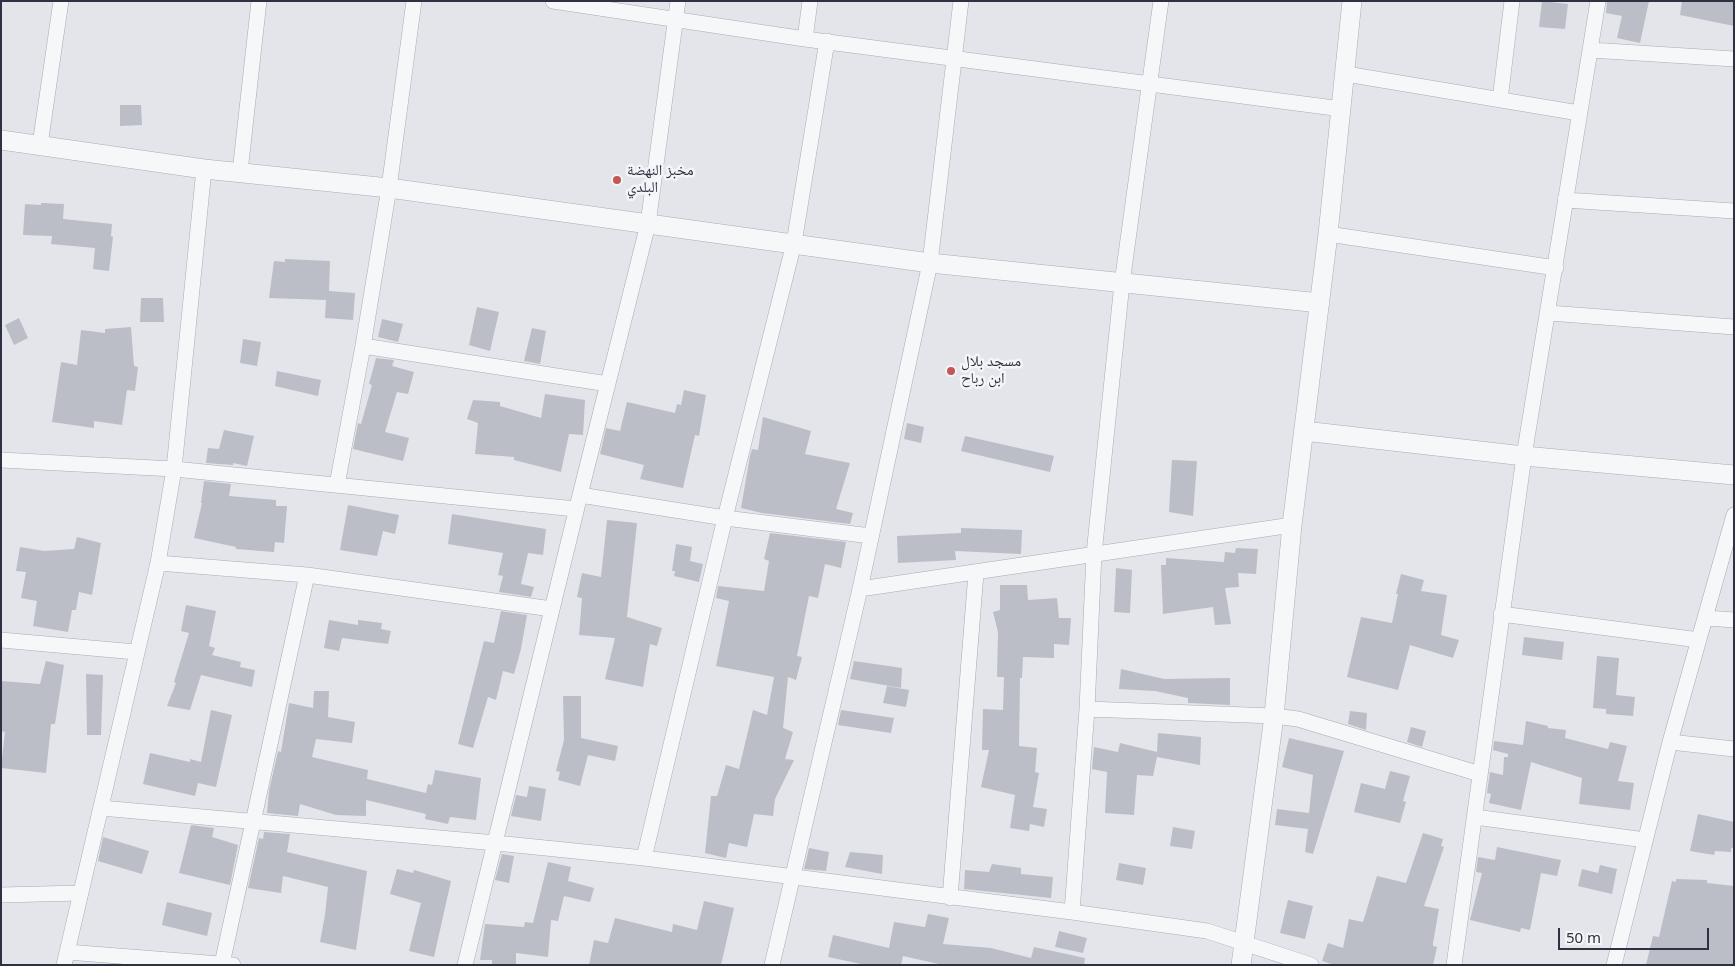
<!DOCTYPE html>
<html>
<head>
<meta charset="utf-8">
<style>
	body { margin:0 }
	#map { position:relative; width:1735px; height:966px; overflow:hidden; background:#e4e5ea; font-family:"Noto Sans",sans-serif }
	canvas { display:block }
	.frame { position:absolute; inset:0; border:2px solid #2d3141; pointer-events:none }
	.scale { position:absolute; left:1558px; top:928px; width:151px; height:22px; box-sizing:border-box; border:2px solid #2d3141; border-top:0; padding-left:6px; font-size:15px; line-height:18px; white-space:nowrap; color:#2d3141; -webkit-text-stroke:4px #f3f5f8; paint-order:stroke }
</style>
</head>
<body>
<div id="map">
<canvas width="1735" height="966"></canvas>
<div class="frame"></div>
<div class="scale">50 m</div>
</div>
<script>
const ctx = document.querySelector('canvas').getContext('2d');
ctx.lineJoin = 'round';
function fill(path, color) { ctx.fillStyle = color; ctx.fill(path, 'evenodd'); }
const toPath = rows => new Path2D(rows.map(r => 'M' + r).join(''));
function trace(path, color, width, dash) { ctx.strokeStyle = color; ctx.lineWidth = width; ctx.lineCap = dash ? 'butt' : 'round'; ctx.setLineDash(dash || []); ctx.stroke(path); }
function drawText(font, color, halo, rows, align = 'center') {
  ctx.font = font + ' "Noto Sans","Noto Naskh Arabic",sans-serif'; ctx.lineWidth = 5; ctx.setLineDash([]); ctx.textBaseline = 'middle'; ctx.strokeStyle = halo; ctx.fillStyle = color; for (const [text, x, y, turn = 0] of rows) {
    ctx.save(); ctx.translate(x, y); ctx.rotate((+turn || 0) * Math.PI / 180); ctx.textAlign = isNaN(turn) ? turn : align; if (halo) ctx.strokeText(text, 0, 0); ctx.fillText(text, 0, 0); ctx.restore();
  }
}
fill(toPath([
	[1542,1,1568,4,1565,29,1539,27],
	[1607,1,1649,1,1640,43,1617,38,1622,16,1606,13],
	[1682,1,1734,1,1734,26,1680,15],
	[120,105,141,105,142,125,120,126],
	[41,203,64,204,63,219,112,224,111,236,113,237,109,271,93,269,95,248,51,244,52,236,23,235,25,204,41,205],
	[285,259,330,261,329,291,355,293,353,320,325,318,326,300,269,298,274,261,285,262],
	[141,298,163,298,164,322,140,322],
	[477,307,499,312,490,351,469,345],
	[19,318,28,338,14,345,5,325],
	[382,319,403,324,398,342,378,337],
	[131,327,134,366,138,367,135,391,127,390,122,425,94,421,94,428,52,422,61,362,77,365,81,330,105,333,105,329],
	[532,328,546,331,540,364,524,361],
	[243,339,261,342,257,366,240,363],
	[376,358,394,360,392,366,414,372,408,394,397,392,385,432,409,438,403,461,353,449,358,423,361,424,372,385,369,384],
	[277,371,321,380,318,396,275,386],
	[684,390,706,395,699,436,695,435,683,488,640,479,644,465,600,454,606,428,620,431,627,402,675,413,677,404,681,405],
	[545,394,585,400,583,435,569,434,561,472,514,460,514,457,475,454,478,423,467,419,473,400,500,402,500,406,541,418],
	[763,417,811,431,805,454,850,463,836,509,853,513,850,524,762,513,741,508,750,456,752,449,758,450],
	[907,423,924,427,921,443,904,439],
	[224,430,254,436,247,466,233,463,233,465,206,463,208,448,219,449],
	[965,436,1054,456,1050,472,961,451],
	[1172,460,1197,461,1193,516,1169,512],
	[204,481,231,484,229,496,276,500,276,506,287,506,284,543,275,542,274,552,236,549,236,547,194,538,202,503,201,503],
	[348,505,399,515,395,534,383,531,377,556,340,550],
	[452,514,546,529,543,555,528,553,521,584,534,587,531,597,499,592,503,576,498,575,503,553,448,544],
	[607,520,637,523,627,617,662,628,657,646,650,644,643,687,605,679,615,638,579,635,582,598,577,597,582,573,601,577],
	[961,528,1022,530,1021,554,955,551,956,560,898,563,897,536,961,533],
	[770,533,846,542,841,568,825,564,818,598,809,596,797,656,802,657,796,680,788,677,783,728,793,732,785,759,794,760,775,799,773,816,754,814,747,847,729,843,726,858,705,853,711,796,717,796,726,765,739,769,753,710,767,715,774,677,716,666,729,601,716,598,718,586,764,591,769,561,764,559],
	[77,537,101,543,92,595,79,592,76,610,72,610,68,632,33,626,37,601,21,598,26,572,16,571,20,547,44,551,74,549],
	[676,544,692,547,690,561,703,564,699,582,674,576,675,571,672,571],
	[1236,548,1258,549,1256,574,1238,573,1239,587,1225,588,1231,624,1215,625,1213,607,1163,614,1161,565,1166,565,1166,558,1224,562,1225,552,1235,553],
	[1116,568,1132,570,1130,613,1114,612],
	[1401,574,1424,580,1421,591,1447,595,1441,635,1459,640,1453,658,1410,645,1398,690,1347,677,1361,617,1392,623,1398,594,1396,594],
	[1000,585,1027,585,1028,600,1057,598,1059,618,1071,618,1069,645,1054,644,1054,658,1023,657,1022,678,1020,678,1019,746,1037,748,1035,772,1039,773,1033,807,1047,809,1044,827,1030,824,1029,831,1010,828,1015,795,981,787,989,750,982,750,983,709,1003,710,1004,677,997,677,998,632,993,612,1000,610],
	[186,605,216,611,209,646,215,648,212,655,241,662,240,667,255,670,252,687,201,675,190,710,167,706,176,683,174,682,189,633,181,631],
	[501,611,527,615,521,649,514,674,503,671,496,700,488,697,473,748,458,744,484,641,494,643],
	[329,620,358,625,358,620,382,623,381,629,391,631,388,644,342,638,339,651,324,648],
	[1524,637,1564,642,1562,660,1522,655],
	[1597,656,1619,658,1616,695,1635,697,1633,716,1606,714,1606,709,1593,708],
	[46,661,64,665,55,724,51,724,46,773,1,768,5,732,1,731,1,681,40,684],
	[854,661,902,668,901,688,850,679],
	[1121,669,1164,679,1230,678,1230,705,1188,703,1188,698,1155,691,1119,689],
	[86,674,103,675,101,735,87,735],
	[887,686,909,690,906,707,883,703],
	[314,691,329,691,328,717,355,722,352,743,316,739,312,757,368,770,367,779,426,793,428,784,432,785,435,770,481,778,476,820,450,817,448,824,425,819,426,814,366,800,366,816,336,815,300,804,298,816,267,813,269,791,278,751,281,752,289,703,313,708],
	[563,696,581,696,581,738,618,746,615,761,588,755,580,786,558,780,560,772,556,771,564,740],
	[211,710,232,715,216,787,198,783,195,796,143,784,150,753,190,762,190,759,201,762],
	[841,710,894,718,891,733,838,725],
	[1350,711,1367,713,1366,730,1348,724],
	[1526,721,1548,726,1548,728,1566,730,1565,738,1608,749,1610,742,1627,746,1618,781,1634,783,1630,810,1579,804,1582,778,1531,762,1521,810,1489,803,1491,794,1487,793,1490,772,1503,775,1504,757,1508,757,1508,754,1493,750,1494,741,1523,745],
	[1411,727,1426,731,1422,747,1407,742],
	[1158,733,1201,737,1200,765,1157,757,1153,776,1137,775,1134,815,1105,813,1107,772,1092,769,1094,747,1118,752,1120,743,1157,752],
	[1289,738,1344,751,1313,854,1305,852,1308,829,1275,825,1277,809,1309,813,1313,775,1282,767],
	[1390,771,1410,776,1403,801,1406,802,1400,823,1354,812,1361,783,1385,789],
	[529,786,546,789,541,821,511,816,516,795,527,797],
	[1698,814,1734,822,1734,848,1731,848,1731,852,1715,851,1714,855,1690,851],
	[191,825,214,828,212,837,238,845,230,885,179,873],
	[1173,827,1195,831,1192,849,1170,846],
	[264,832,290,834,287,852,367,871,356,950,320,942,325,915,328,887,283,876,281,893,248,888,259,838,263,839],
	[1423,833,1443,839,1441,846,1444,847,1424,906,1439,909,1433,943,1433,946,1437,947,1433,965,1334,965,1322,961,1328,943,1343,948,1349,919,1363,922,1377,876,1406,883],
	[103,837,149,851,142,874,98,861],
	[1497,847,1561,860,1557,876,1541,873,1530,930,1521,928,1520,932,1470,920,1482,873,1476,872,1478,857,1495,860],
	[809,848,829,852,826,871,804,869],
	[850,852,883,855,882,874,845,867],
	[502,854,514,856,509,883,495,880],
	[548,862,571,867,568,881,594,888,590,902,564,896,558,921,551,920,548,957,516,953,516,965,492,965,492,960,480,960,485,924,524,927,525,922,533,923],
	[1119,863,1146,868,1143,885,1116,880],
	[992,864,1021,868,1021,874,1053,877,1051,898,964,889,965,870,989,872],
	[1600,865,1617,869,1612,894,1578,886,1582,869,1598,873],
	[397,869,413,873,414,870,451,881,434,957,409,951,421,903,390,894],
	[1676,879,1707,880,1707,883,1734,886,1734,965,1646,965,1653,936,1659,937,1672,881,1676,882],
	[1288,900,1313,906,1305,939,1280,933],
	[704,901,734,908,721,965,589,965,594,940,608,943,615,918,672,932,673,924,697,930],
	[167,902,212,913,207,936,162,925],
	[928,914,949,918,943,944,991,948,1031,958,1034,947,1085,958,1084,965,943,965,903,956,901,965,866,965,828,957,833,935,889,948,894,922,925,927],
	[1059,931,1087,938,1083,953,1055,947]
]), '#bbbec7');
const minor = toPath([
	[553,1,805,39,1342,109],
	[805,39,810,1],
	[1590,50,1734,59],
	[1346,74,1579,113],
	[1500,100,1512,1],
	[40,145,61,1],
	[240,172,259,1],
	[1565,200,1734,211],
	[1328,234,1556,268],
	[1549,313,1734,327],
	[363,346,608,384],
	[1,460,174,469,576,509],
	[337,485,363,346,389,188,414,1],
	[580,495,725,518,871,536],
	[158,563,307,575,552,609],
	[860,589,1292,525],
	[1501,614,1699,640],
	[1707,618,1734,620],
	[1,640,136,652],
	[1087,709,1274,716,1298,719,1480,774],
	[1670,742,1734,749],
	[101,808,496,843,644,858,1072,912,1207,931,1311,965],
	[1475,817,1645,840],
	[644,858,725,518,794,243,827,41],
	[1,895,80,893],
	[950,898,976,573],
	[1072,912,1087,709,1094,554,1122,283,1161,1],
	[67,952,233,965],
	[222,964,307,575],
	[64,965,158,563,174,469,204,169],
	[465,965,580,495,648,224,678,1],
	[772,965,860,589,930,263,961,1],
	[1454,965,1524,456,1598,1],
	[1614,965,1670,742,1734,515]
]);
const tertiary = toPath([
	[1,140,204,169,389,188,930,263,1320,303],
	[1304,431,1524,456,1734,475],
	[1241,965,1274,716,1292,525,1328,234,1352,1]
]);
trace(minor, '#a9abb4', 16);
trace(tertiary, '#a9abb4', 20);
trace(minor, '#f6f7f9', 15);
trace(tertiary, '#f6f7f9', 19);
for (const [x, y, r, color] of [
	[617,180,5,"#c25756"],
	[951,371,5,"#c25756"]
]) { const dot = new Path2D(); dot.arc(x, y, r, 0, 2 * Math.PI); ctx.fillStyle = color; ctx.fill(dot); trace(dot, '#f3f5f8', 2); }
drawText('15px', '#2d3141', '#f3f5f8', [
	["مخبز النهضة",627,171],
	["البلدي",627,188],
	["مسجد بلال",961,362],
	["ابن رباح",961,379]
], 'left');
</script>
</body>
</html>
